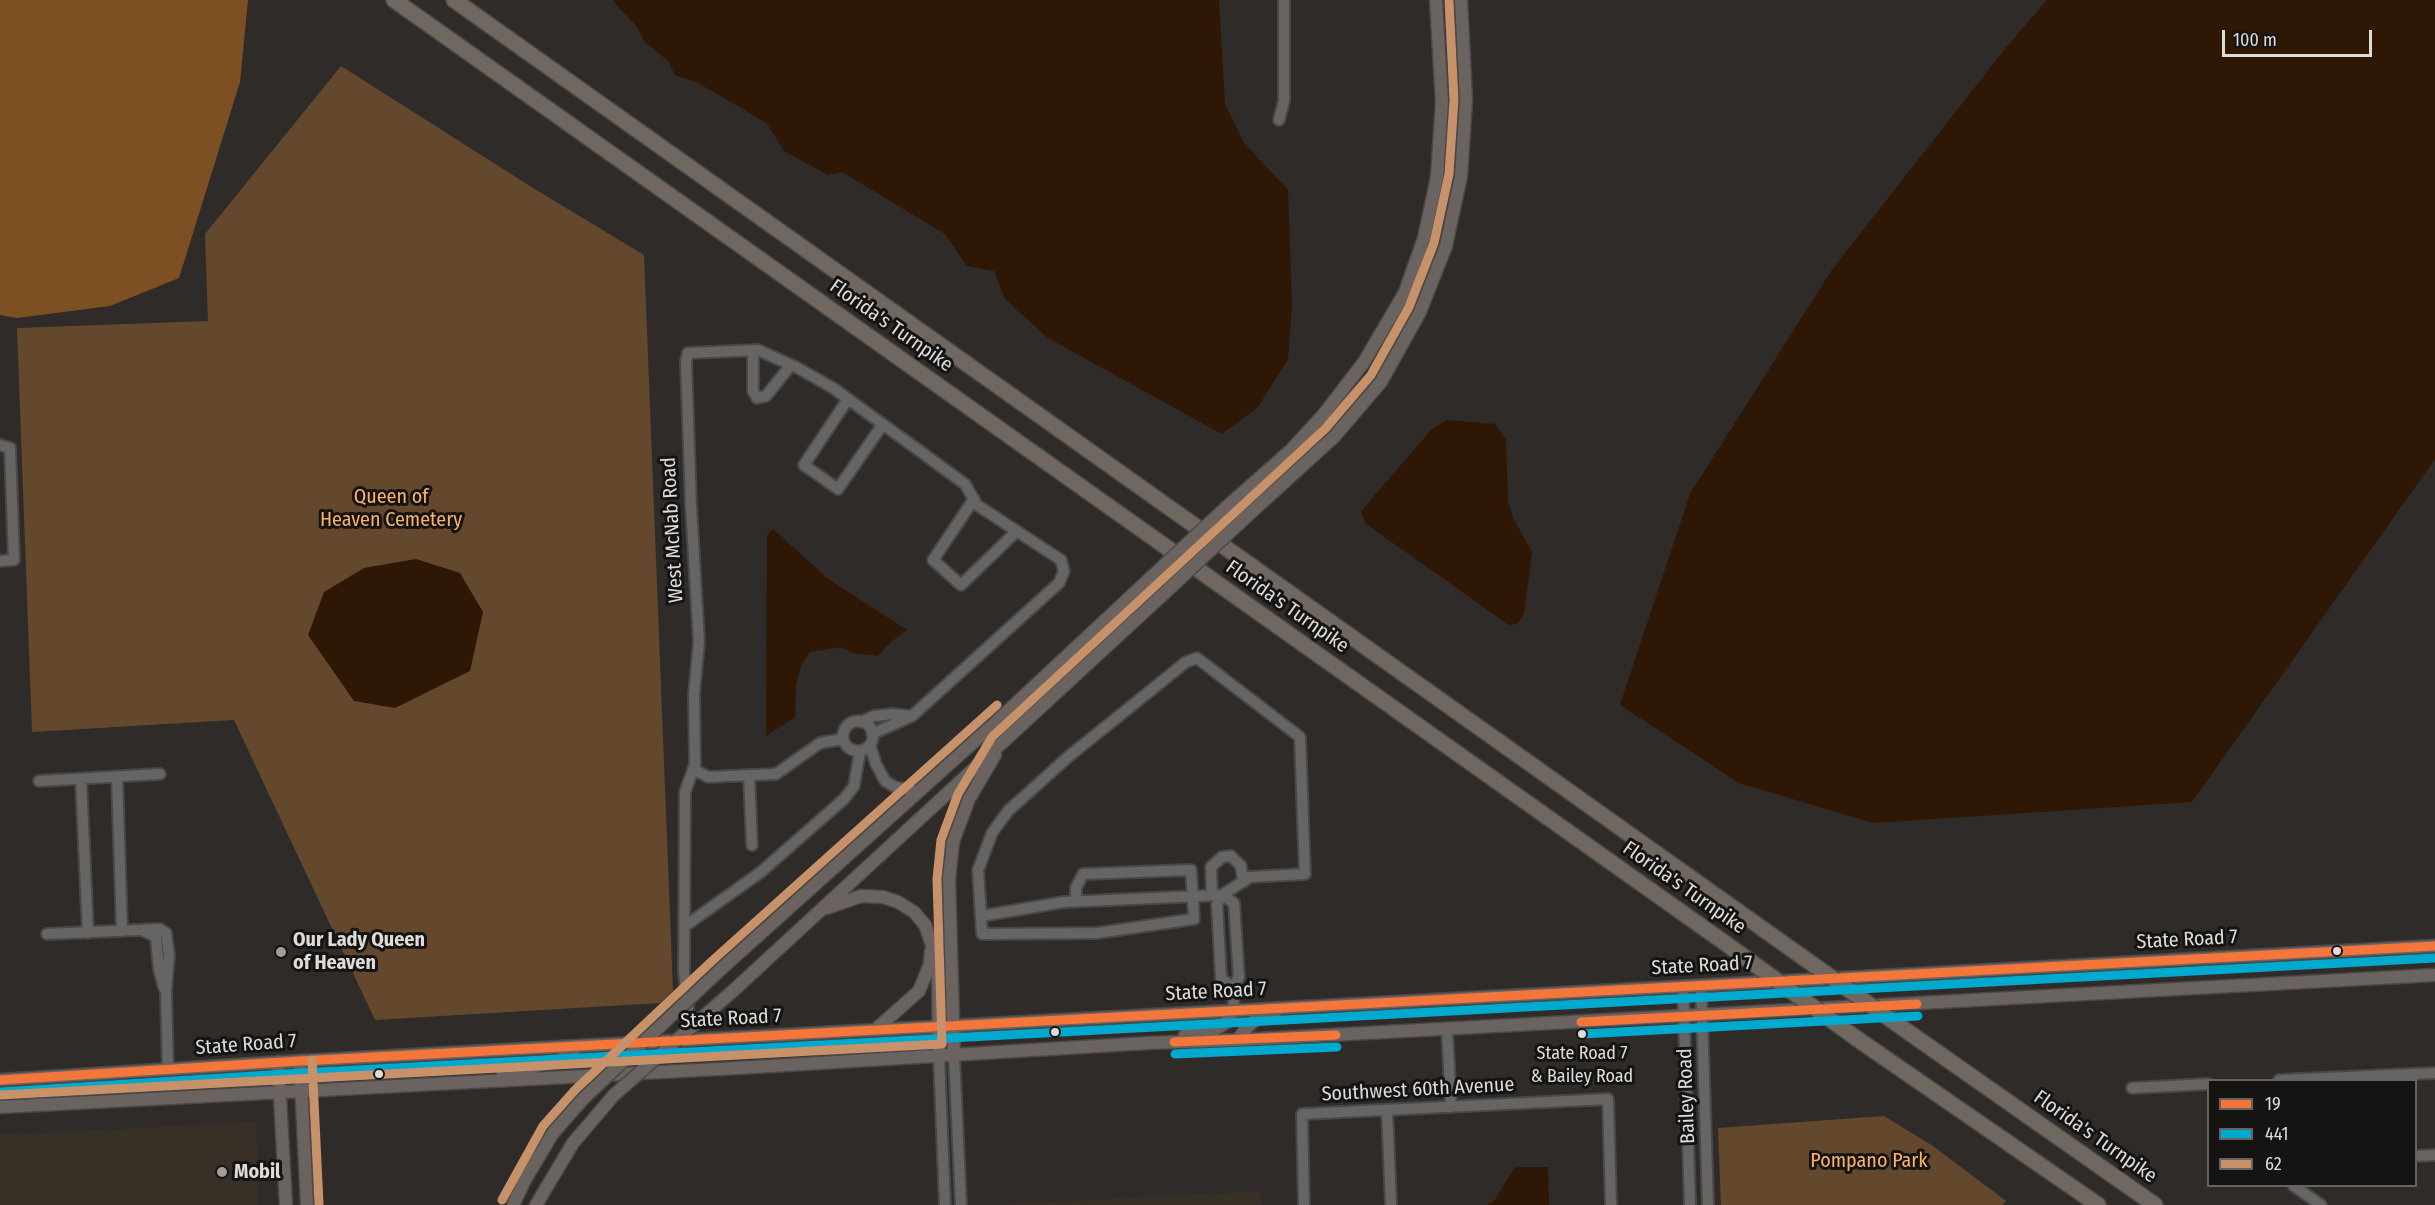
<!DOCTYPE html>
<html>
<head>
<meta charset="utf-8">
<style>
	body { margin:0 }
	#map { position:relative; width:2435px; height:1205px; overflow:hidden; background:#2e2b29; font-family:"Fira Sans Condensed",sans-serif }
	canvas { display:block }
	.legend { position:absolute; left:2207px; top:1079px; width:210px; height:108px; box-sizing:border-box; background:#161412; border:2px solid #666461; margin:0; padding:8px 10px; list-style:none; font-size:18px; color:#dedbd8 }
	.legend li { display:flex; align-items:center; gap:12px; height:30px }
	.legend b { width:30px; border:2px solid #666461 }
	.scale { position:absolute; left:2222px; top:30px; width:150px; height:27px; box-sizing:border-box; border:3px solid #dedbd8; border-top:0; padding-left:8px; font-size:18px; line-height:21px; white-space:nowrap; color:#dedbd8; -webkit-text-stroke:4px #161412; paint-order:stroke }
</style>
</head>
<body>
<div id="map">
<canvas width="2435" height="1205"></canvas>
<ul class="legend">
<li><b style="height:8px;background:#f5763a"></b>19</li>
<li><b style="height:8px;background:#00a9ce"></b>441</li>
<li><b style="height:8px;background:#c7916a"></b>62</li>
</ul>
<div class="scale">100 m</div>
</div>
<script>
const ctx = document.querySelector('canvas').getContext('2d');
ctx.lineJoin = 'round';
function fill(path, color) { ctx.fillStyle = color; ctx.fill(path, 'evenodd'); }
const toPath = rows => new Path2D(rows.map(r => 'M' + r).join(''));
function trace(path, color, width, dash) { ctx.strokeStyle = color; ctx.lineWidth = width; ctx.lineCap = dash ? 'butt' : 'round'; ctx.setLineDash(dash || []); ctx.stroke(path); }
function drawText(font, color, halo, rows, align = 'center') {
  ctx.font = font + ' "Fira Sans Condensed",sans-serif'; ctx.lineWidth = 6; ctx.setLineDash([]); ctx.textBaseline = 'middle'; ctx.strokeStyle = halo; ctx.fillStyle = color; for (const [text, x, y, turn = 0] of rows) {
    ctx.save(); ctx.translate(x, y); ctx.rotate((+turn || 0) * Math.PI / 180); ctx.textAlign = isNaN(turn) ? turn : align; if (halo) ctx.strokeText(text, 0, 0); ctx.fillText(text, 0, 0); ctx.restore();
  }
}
fill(toPath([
	[256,1122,259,1205,0,1205,0,1135],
	[1260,1191,1261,1205,996,1205]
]), '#382f27');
fill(toPath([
	[341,66,533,188,644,255,673,991,660,1003,375,1020,234,720,32,732,17,328,208,321,205,234],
	[1884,1116,1933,1146,2006,1201,2003,1205,1721,1205,1718,1128]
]), '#63482d');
fill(toPath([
	[0,0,248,0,240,82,179,278,110,306,17,318,0,315]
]), '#7c5022');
fill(toPath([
	[612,0,1219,0,1225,104,1244,143,1288,190,1292,305,1288,359,1258,407,1222,434,1048,338,1005,299,994,271,967,266,945,234,842,172,828,175,784,151,767,123,698,83,675,75,668,61,644,41,637,27],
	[2047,0,2435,0,2435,459,2192,802,1873,823,1739,783,1620,705,1690,494,1831,271,2004,50],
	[1447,420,1495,424,1506,440,1508,501,1513,518,1532,552,1524,614,1517,624,1509,625,1366,524,1361,511,1432,429],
	[773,529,827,578,907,630,891,642,878,656,853,653,841,647,810,652,801,665,796,686,795,717,766,736,767,536],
	[416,559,460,573,483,612,470,671,395,708,354,701,308,635,324,592,364,568],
	[1515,1167,1548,1167,1549,1205,1487,1205,1495,1200]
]), '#2e1704');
const minor = toPath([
	[1279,120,1284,101,1284,0],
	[753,350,753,391,757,398,766,396,791,365],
	[848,399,804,465,838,489,883,424],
	[0,445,10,448,14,560,0,561],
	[974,499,933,560,961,585,1017,531],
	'843 736a15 15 0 1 1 30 0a15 15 0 1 1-30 0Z',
	[861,722,874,716,892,714,912,716],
	[870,745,876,764,885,781,895,787,918,792],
	[693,769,708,777,776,774,820,743,843,739],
	[749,775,752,845],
	[117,777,122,931],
	[81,779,88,933],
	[39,781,160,774],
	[1212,894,1211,867,1222,857,1231,856,1241,866,1243,882],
	[1076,901,1076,888,1083,874,1191,870,1194,919,1097,933,982,934,978,870,992,833,1008,811,1068,757,1186,662,1197,658,1300,737,1305,874,1250,877,1222,895,1217,904,1221,978,1233,988],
	[981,916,1064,902,1222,895,1234,903,1239,977,1233,988,1234,1010],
	[685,926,761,872,844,799,854,786,860,751],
	[144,931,156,937,159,969,164,988],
	[47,934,160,929,166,933,169,955,166,991,168,1069],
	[1701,985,1708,1205],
	[1683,986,1690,1205],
	[1447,1028,1451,1107],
	[691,1034,684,973,685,792,695,764,694,694,699,642,691,506,686,361,688,353,758,350,796,367,833,388,965,484,977,505,1061,560,1064,571,1059,583,912,716,872,734],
	[954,1055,961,1205],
	[939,1056,945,1205],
	[2279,1080,2435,1073],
	[2132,1088,2208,1084],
	[1387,1110,1391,1205],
	[2416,1156,2435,1155],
	[2294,1186,2321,1205],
	[1304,1205,1302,1114,1608,1099,1611,1205]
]);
const major = toPath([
	[1231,503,1290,451,1324,414,1364,362,1405,292,1424,238,1437,177,1442,102,1436,0],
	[1246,517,1334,437,1381,382,1420,312,1446,246,1461,176,1466,100,1461,0],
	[827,908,861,896,883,897,898,902,914,912,925,925,938,962,939,1056],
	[720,970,996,722,1158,571],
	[734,990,1170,588],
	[875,1030,919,991,930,964,931,951],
	[1185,1035,1216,1029,1228,1021,1234,1010],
	[1238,1040,1247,1027,1258,1018,1275,1013],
	[954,1055,949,879,953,842,969,799,995,755],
	[300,1061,307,1205],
	[278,1062,286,1205],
	[503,1074,557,1061,569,1055,576,1047],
	[0,1080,300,1061,2435,946],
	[0,1107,737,1068,1148,1043,1238,1040,2435,975],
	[513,1205,525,1180,553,1133,583,1099],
	[536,1205,573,1143,614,1095]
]);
const highway = toPath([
	[394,0,1725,943],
	[454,0,1777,939],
	[1904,1029,2155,1205],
	[1856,1038,2098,1205]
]);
trace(minor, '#4a4846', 14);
trace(major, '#4a4846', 15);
trace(highway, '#4a4846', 18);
trace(minor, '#676564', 10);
trace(major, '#6a635f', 12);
trace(highway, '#706860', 15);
const majorBridge = toPath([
	[1158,571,1231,503],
	[1170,588,1246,517],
	[614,1095,734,990],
	[583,1099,720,970]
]);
const highwayBridge = toPath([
	[1777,939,1904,1029],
	[1725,943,1856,1038]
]);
trace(majorBridge, '#4a4846', 15, []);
trace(highwayBridge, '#4a4846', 18, []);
trace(majorBridge, '#6a635f', 12);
trace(highwayBridge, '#706860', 15);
trace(toPath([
	[1581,1022,1917,1004],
	[1174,1042,1336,1035],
	[0,1080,300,1061,2435,946]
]), '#f5763a', 9);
trace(toPath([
	[1582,1034,1918,1016],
	[1175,1054,1337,1047],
	[1,1092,301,1073,2435,958]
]), '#00a9ce', 9);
trace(toPath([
	[312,1060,319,1204],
	[0,1095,942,1044,937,879,941,840,958,794,992,737,1325,429,1371,375,1409,307,1434,243,1449,174,1454,100,1449,1],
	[502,1200,543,1126,575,1090,712,961,997,705]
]), '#c7916a', 9);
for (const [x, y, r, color] of [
	[2337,951,5,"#dedbd8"],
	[281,952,6,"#a09d9b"],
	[1055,1032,5,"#dedbd8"],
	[1582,1034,5,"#dedbd8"],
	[379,1074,5,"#dedbd8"],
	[222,1172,6,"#a09d9b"]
]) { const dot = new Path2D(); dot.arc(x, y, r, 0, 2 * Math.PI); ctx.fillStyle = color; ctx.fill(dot); trace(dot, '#161412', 2); }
drawText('18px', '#dedbd8', '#161412', [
	["State Road 7",1582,1054],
	["& Bailey Road",1582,1077]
]);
drawText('20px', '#dedbd8', '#161412', [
	["Florida's Turnpike",891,326,35],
	["West McNab Road",673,530,-93],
	["Florida's Turnpike",1287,607,35],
	["Florida's Turnpike",1684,888,35],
	["State Road 7",2187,940,-3],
	["State Road 7",1702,966,-3],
	["State Road 7",1216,992,-3],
	["State Road 7",731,1019,-3],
	["State Road 7",246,1045,-4],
	["Southwest 60th Avenue",1418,1090,-3],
	["Bailey Road",1687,1096,-92],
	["Florida's Turnpike",2095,1137,35]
]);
drawText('20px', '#fcb269', '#161412', [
	["Queen of",391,497],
	["Heaven Cemetery",391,520],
	["Pompano Park",1869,1161]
]);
drawText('bold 20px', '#dedbd8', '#161412', [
	["Our Lady Queen",293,940],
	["of Heaven",293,963],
	["Mobil",234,1172]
], 'left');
</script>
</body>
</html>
